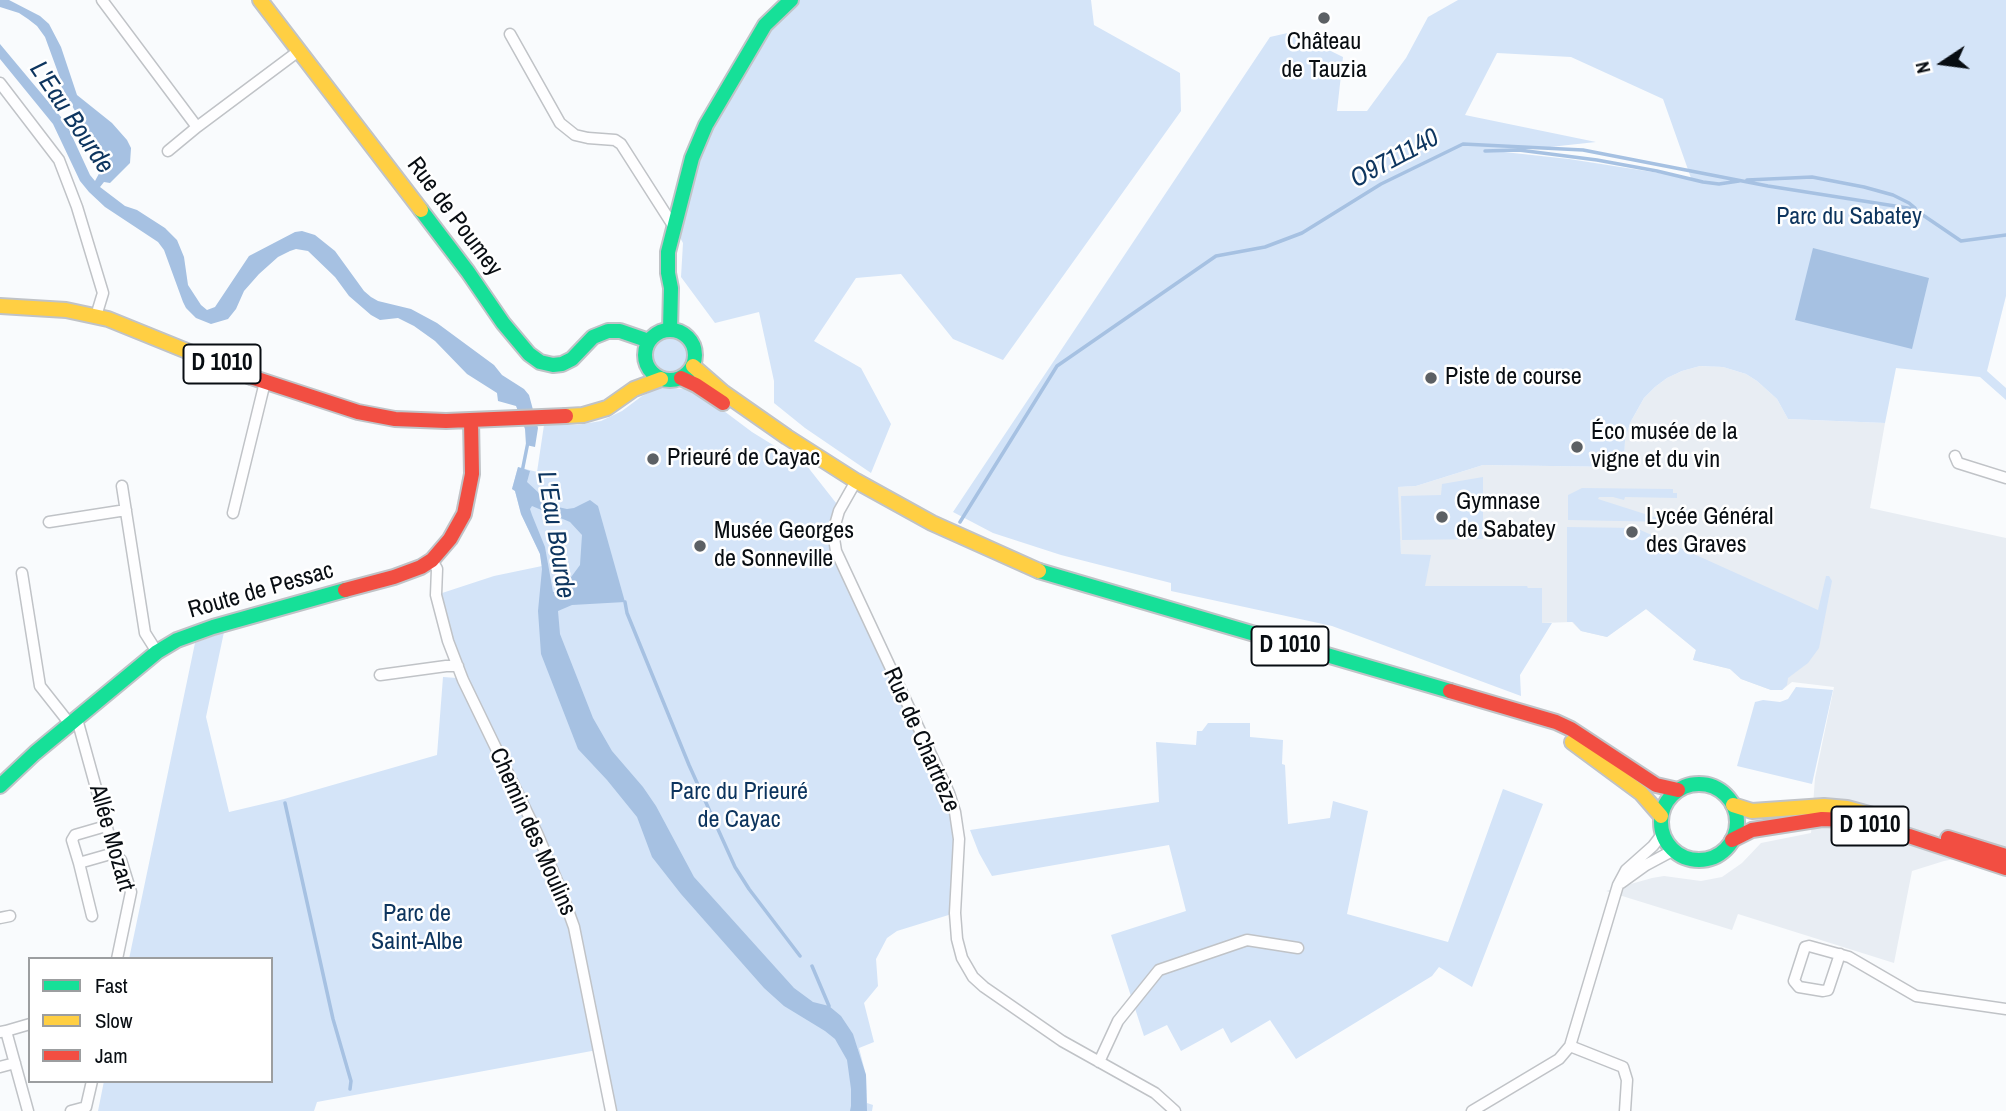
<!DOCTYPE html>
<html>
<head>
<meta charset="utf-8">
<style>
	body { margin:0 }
	#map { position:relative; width:2006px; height:1111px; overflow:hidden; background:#f9fbfd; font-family:"Archivo Narrow",sans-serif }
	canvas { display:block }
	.legend { position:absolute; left:28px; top:957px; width:245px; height:126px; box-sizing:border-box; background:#fff; border:2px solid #9c9ea0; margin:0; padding:9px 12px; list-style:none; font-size:21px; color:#080d12 }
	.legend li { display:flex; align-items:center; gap:14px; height:35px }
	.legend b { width:35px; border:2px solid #9c9ea0 }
	.north { position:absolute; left:1908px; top:28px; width:70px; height:70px; -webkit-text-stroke:5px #fff; paint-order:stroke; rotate:257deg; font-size:19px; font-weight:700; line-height:28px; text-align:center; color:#080d12 }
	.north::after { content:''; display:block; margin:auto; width:24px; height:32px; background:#080d12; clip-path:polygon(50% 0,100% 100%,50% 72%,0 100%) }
</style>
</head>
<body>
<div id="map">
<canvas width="2006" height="1111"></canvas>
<ul class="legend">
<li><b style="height:9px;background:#16e098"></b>Fast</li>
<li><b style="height:9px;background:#ffcf43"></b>Slow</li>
<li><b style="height:9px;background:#f24e42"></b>Jam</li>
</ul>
<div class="north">N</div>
</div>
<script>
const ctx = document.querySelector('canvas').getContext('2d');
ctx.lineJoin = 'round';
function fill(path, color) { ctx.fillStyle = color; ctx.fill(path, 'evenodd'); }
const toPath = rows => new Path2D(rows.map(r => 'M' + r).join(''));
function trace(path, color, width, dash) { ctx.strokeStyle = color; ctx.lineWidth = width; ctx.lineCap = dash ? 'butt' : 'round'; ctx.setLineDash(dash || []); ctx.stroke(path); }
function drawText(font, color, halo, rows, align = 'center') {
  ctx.font = font + ' "Archivo Narrow",sans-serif'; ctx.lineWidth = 5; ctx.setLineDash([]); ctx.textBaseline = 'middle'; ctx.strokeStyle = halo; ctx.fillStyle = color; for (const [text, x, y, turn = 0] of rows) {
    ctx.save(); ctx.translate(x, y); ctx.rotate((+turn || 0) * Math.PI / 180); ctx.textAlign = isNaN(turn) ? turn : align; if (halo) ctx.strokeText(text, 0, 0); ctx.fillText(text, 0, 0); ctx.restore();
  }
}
fill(toPath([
	[1700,366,1723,367,1746,374,1757,381,1777,399,1788,419,1885,423,1870,508,2006,538,2006,849,1944,861,1912,871,1894,963,1738,914,1732,930,1606,891,1652,878,1664,876,1701,881,1722,877,1742,863,1761,843,1811,833,1815,778,1834,687,1792,682,1782,690,1771,690,1741,679,1730,669,1693,660,1696,650,1646,609,1607,637,1581,631,1572,622,1542,623,1542,588,1528,588,1526,586,1424,586,1401,555,1397,487,1416,486,1483,465,1619,467,1624,462,1625,441,1630,423,1644,398,1655,387,1667,378,1682,371]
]), '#e8edf3');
fill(toPath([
	[791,0,1091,0,1094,25,1180,73,1181,111,1003,360,953,339,901,274,856,278,814,341,861,368,891,424,871,473,805,428,774,403,774,381,759,312,715,323,681,277,683,243,674,227,706,125],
	[1458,0,2006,0,2006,296,1987,371,2006,388,2006,400,1980,377,1896,368,1885,423,1788,419,1777,399,1757,381,1746,374,1723,367,1700,366,1682,371,1667,378,1655,387,1644,398,1630,423,1625,441,1624,463,1619,467,1483,465,1416,486,1398,487,1401,554,1431,555,1425,586,1527,586,1528,588,1542,588,1542,623,1552,623,1520,675,1521,696,1332,626,1171,591,1171,583,1061,555,993,533,953,512,1270,37,1292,32,1343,57,1337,111,1367,111,1406,58,1428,17],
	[1497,53,1571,57,1663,99,1691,178,1569,159,1504,152,1596,142,1465,115],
	'651 355a19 19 0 1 1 38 0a19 19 0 1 1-38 0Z',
	[661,387,696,390,752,432,807,466,840,508,836,551,955,812,955,913,897,931,887,938,876,959,878,986,864,1003,874,1042,859,1048,866,1075,867,1103,873,1105,872,1111,611,1111,597,1050,317,1102,314,1111,98,1111,104,1081,271,1081,271,959,129,959,195,643,224,632,206,717,229,812,284,799,437,755,443,677,457,678,436,595,494,576,542,566,540,554,521,514,515,491,512,489,518,467,537,472,544,425,577,425,601,421,622,411,642,396],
	[1483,477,1483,539,1402,540,1401,496,1441,495,1442,484],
	[1582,488,1673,489,1673,493,1677,493,1677,498,1625,497,1624,500,1613,497,1599,497,1598,499,1670,522,1568,520,1568,495],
	[1567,527,1636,528,1818,610,1826,576,1829,576,1832,581,1819,648,1808,663,1788,678,1787,685,1782,690,1771,690,1741,679,1730,669,1693,660,1696,650,1646,609,1607,637,1581,631,1573,622,1567,622],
	[1796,687,1833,690,1812,784,1737,766,1755,702,1763,700,1780,702,1788,699],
	[1208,723,1250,723,1250,737,1283,740,1282,764,1285,765,1288,824,1330,818,1333,801,1368,811,1347,914,1448,942,1503,789,1543,804,1472,987,1439,967,1432,976,1296,1059,1270,1020,1231,1043,1223,1028,1181,1051,1167,1025,1144,1036,1111,935,1186,911,1169,845,992,876,979,853,970,830,1159,802,1156,742,1196,745,1197,731,1202,731]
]), '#d4e4f8');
fill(toPath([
	[0,0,9,0,40,16,49,24,61,47,77,95,112,123,127,140,131,148,130,163,110,183,104,182,100,187,125,206,137,210,165,228,177,240,184,257,188,285,201,305,207,310,215,307,249,256,295,232,302,231,315,235,335,251,364,291,371,297,378,301,411,309,437,323,494,365,502,375,524,389,529,395,538,428,535,447,526,445,525,429,516,406,498,401,497,393,467,374,435,341,414,326,398,318,380,320,371,315,349,296,335,277,308,251,296,249,290,251,278,257,259,274,244,291,236,309,228,319,211,324,196,318,186,308,183,302,164,250,158,242,105,207,89,192,80,181,53,124,0,59,0,44,66,123,90,175,95,181,102,168,86,139,75,111,61,86,60,78,45,37,37,26,28,19,19,13,0,7],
	[1813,248,1929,278,1912,349,1795,320],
	[518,467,530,471,527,482,553,506,567,509,574,508,590,500,598,506,625,602,572,605,558,611,560,634,593,718,612,751,643,787,656,806,694,877,794,988,813,1002,829,1006,841,1016,853,1034,866,1075,867,1111,850,1111,851,1106,851,1089,847,1060,835,1039,825,1031,784,1006,764,988,681,894,652,857,637,817,607,780,578,749,541,654,538,611,542,569,540,554,521,514,515,491,512,489],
	[532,506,570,522,582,535,580,565,566,584,566,590,553,592,545,547,532,515,530,509]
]), '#a6c1e2');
trace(toPath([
	[1485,151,1519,150,1597,160,1657,171,1703,182,1719,184,1739,181],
	[1747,180,1812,177,1864,187,1893,195,1909,203,1915,208],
	[522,472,528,442],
	[960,522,1057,366,1216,256,1265,247,1302,233,1381,184,1463,144,1583,150,1768,186,1914,209,1961,241,2006,235],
	[625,602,627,613,689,765,735,867,749,889,800,956],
	[285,803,333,1019,351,1081,350,1089],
	[812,966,829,1006]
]), '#a6c1e2', 3.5);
const street = toPath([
	[102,0,197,127],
	[510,34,560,123,575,135,588,138,615,140,621,144,674,227],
	[0,83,59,160,77,207,103,293,96,316],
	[168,151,197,127,300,50],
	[1955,456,1958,463,2006,478],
	[856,481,839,511,833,532,836,551,949,793,955,812,959,839,955,913,957,939,962,958,973,977,984,987,1062,1041,1155,1093,1175,1111],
	[122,486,145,633,157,652],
	[233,513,265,382],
	[49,522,126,510],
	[432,560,437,569,436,595,448,641,463,680,537,833,560,888,574,927,611,1111],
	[22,573,40,686,70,724],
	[380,675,446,666,458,666],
	[77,719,114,853,121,860,131,892,117,959],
	[106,826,75,835,72,840,79,863,114,853],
	[79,863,92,916],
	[1621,883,1646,865,1674,850],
	[0,918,10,916],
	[1840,954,1828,990,1823,991,1799,987,1794,981,1805,947,1809,946,1849,957,1916,996,2006,1009],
	[6,1031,30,1024],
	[0,1032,6,1031,28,1111],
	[1570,1046,1623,1067,1627,1080,1625,1111],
	[1099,1062,1118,1021,1159,970,1247,940,1298,948],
	[0,1067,15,1063],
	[71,1111,86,1107,92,1081],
	[1472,1111,1559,1059,1570,1046,1618,885,1626,870,1653,846,1663,833]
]);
const fast = toPath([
	[421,210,468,272,503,323,529,354,540,362,553,365,562,364,572,359,593,337,608,331,620,331,649,341],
	'645 355a25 25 0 1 1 50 0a25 25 0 1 1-50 0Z',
	[670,330,671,288,668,273,668,252,692,158,706,125,765,25,791,0],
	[1039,571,1450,691],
	'1661 822a38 38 0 1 1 76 0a38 38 0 1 1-76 0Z',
	[0,786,35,753,157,652,177,640,213,627,345,590]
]);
const slow = toPath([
	[260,0,421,210],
	[0,306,66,310,108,319,251,377],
	[693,366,724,393,787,437,856,481,932,523,1039,571],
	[566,416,583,415,607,408,634,389,661,379],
	[1572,742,1641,793,1661,816],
	[1733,805,1752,811,1824,806,1847,808,1880,817]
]);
const jam = toPath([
	[251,377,358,412,395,419,446,421,566,416],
	[681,378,696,385,723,403],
	[345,590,394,577,421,567,432,560,450,539,464,514,472,474,471,420],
	[1450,691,1556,722,1571,729,1656,785,1678,790],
	[1948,838,2006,856],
	[1732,840,1752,830,1822,819,1846,820,1909,836,2006,868]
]);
trace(street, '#c0c3c7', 13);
trace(fast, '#c0c3c7', 18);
trace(slow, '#c0c3c7', 18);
trace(jam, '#c0c3c7', 18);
trace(street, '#fefeff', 10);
trace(fast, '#16e098', 14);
trace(slow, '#ffcf43', 14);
trace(jam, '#f24e42', 14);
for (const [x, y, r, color] of [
	[1324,18,7,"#5c6064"],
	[1431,378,7,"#5c6064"],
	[1577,447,7,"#5c6064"],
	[653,459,7,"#5c6064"],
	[1442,517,7,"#5c6064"],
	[1632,532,7,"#5c6064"],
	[700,546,7,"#5c6064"]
]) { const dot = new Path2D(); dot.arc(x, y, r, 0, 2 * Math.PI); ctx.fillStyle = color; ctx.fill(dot); trace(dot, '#fff', 2.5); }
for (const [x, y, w] of [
	[222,364,77],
	[1290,646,77],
	[1870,826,77]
]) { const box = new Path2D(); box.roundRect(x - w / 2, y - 19.5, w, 39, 5); ctx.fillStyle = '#fff'; ctx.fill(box); trace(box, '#080d12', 2); }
drawText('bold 23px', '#080d12', null, [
	["D 1010",222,364],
	["D 1010",1290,646],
	["D 1010",1870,826]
]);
drawText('24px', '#080d12', '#fff', [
	["Château",1324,43,"center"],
	["de Tauzia",1324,71,"center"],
	["Piste de course",1445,378],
	["Éco musée de la",1591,433],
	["vigne et du vin",1591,461],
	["Prieuré de Cayac",667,459],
	["Gymnase",1456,503],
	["de Sabatey",1456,531],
	["Lycée Général",1646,518],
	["des Graves",1646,546],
	["Musée Georges",714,532],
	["de Sonneville",714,560]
], 'left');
drawText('24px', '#080d12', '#fff', [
	["Rue de Poumey",454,217,53],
	["Route de Pessac",261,591,-16],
	["Rue de Chartrèze",921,740,66],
	["Chemin des Moulins",532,832,66],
	["Allée Mozart",111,838,74]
]);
drawText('24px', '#0c345e', '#fff', [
	["Parc du Sabatey",1849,218],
	["Parc du Prieuré",739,793],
	["de Cayac",739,821],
	["Parc de",417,915],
	["Saint-Albe",417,943]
]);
drawText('italic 26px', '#0d355f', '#fff', [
	["L'Eau Bourde",71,118,56],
	["O9711140",1395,159,-28],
	["L'Eau Bourde",555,535,81]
]);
</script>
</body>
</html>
